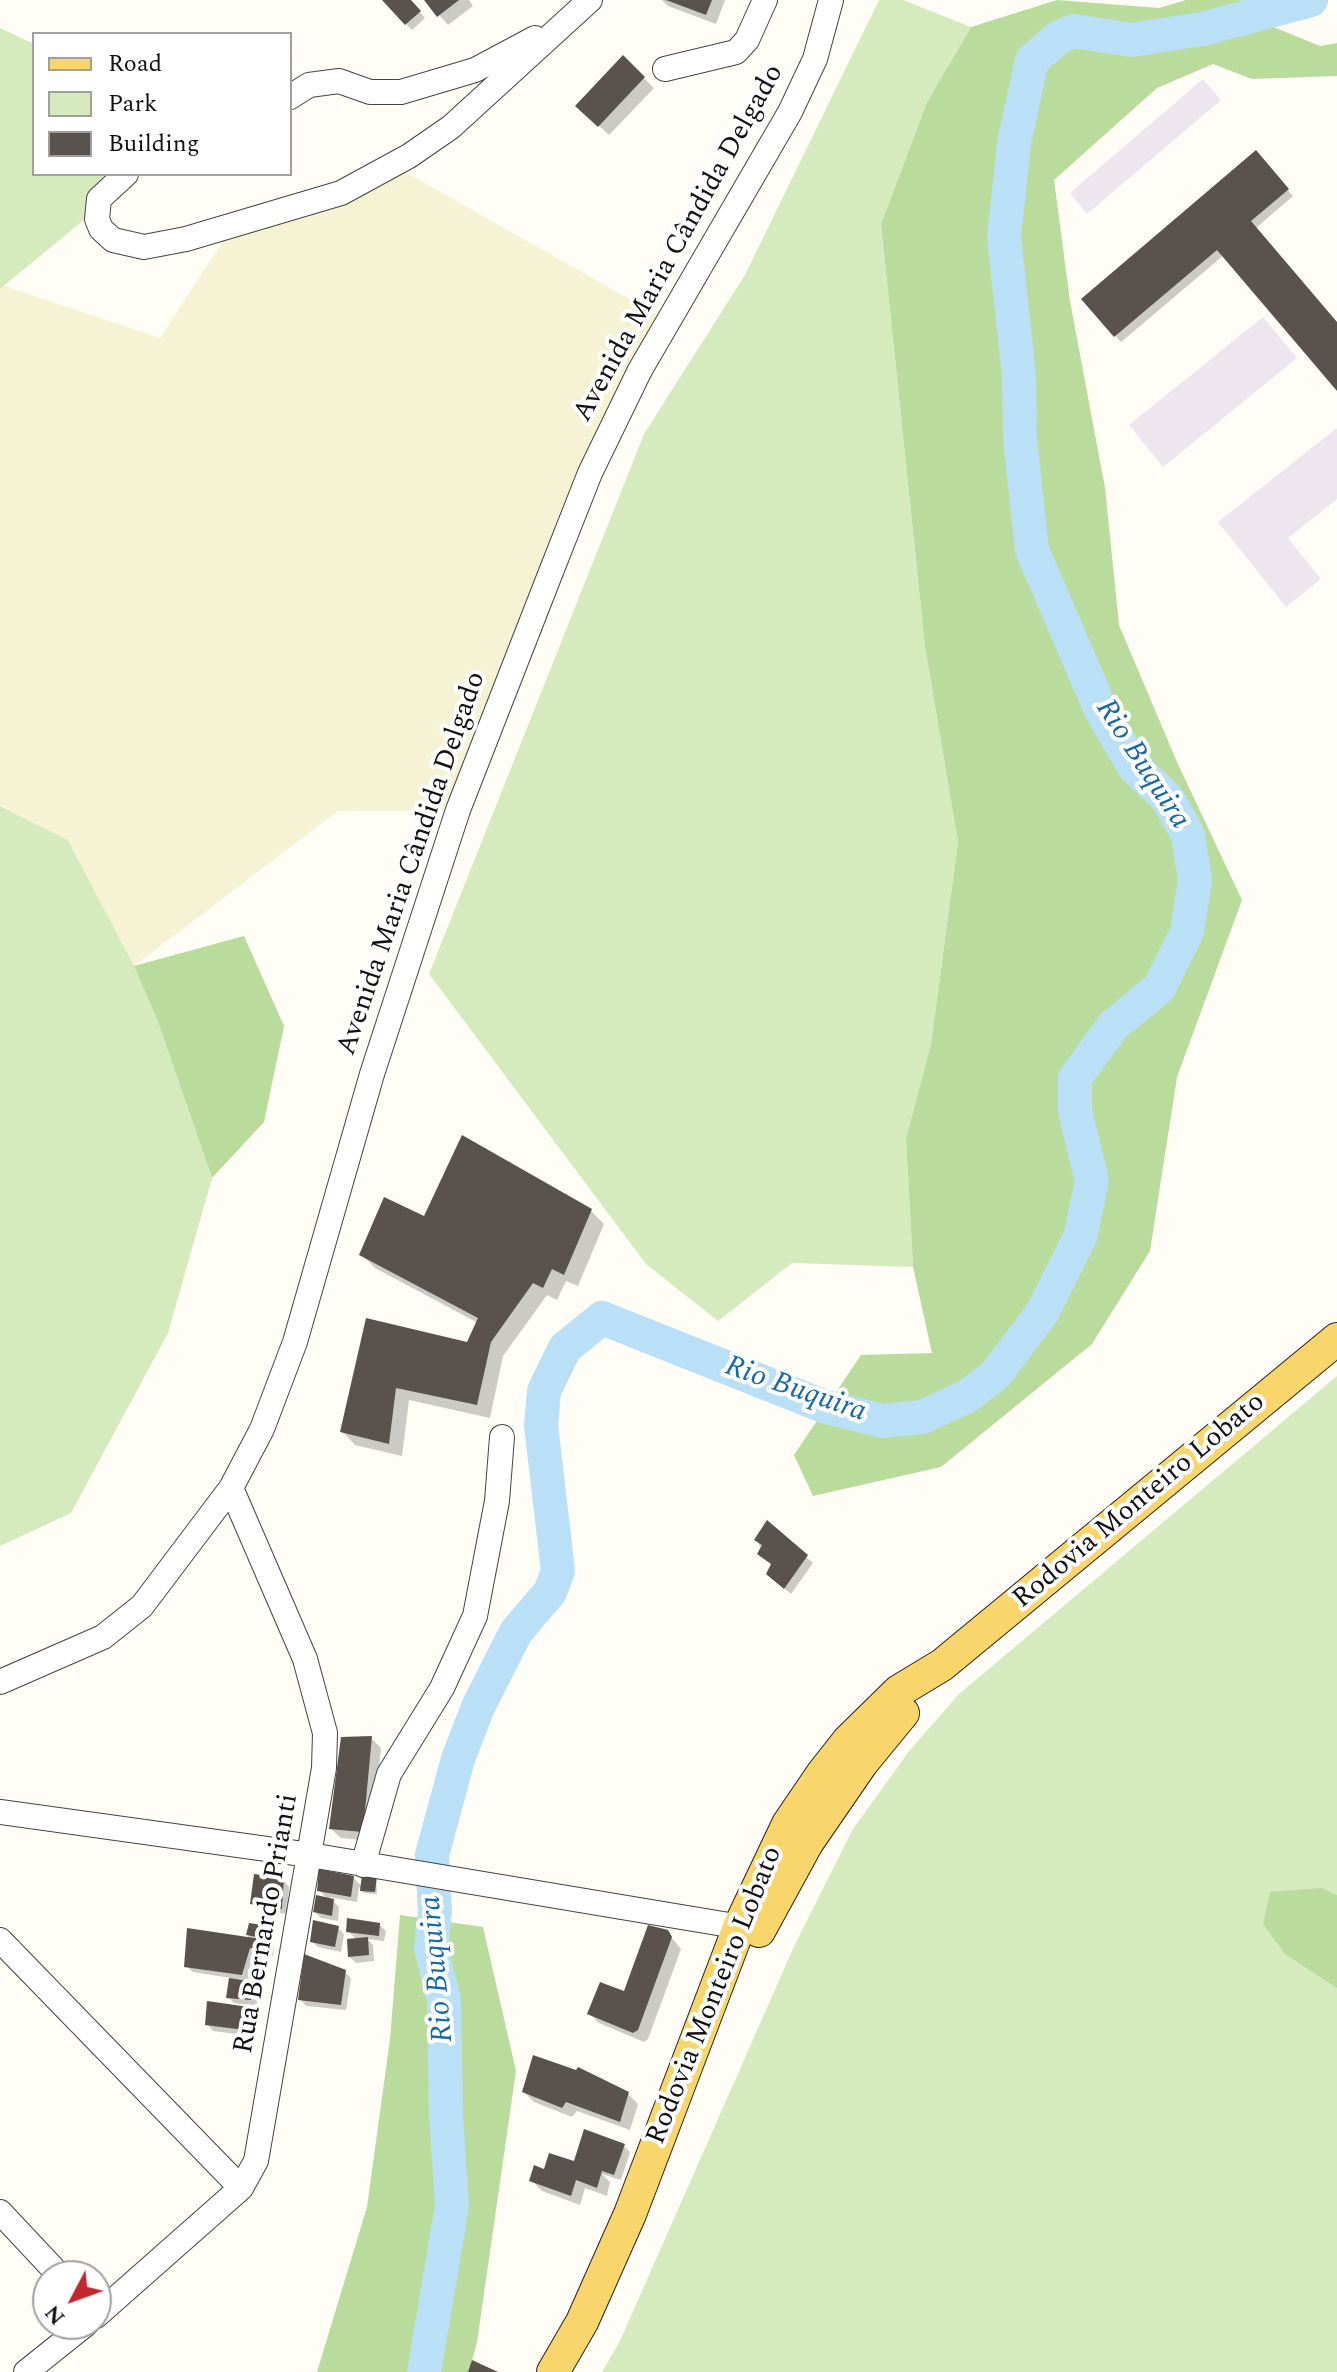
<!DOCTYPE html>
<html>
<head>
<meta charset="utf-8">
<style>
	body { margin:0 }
	#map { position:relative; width:1337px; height:2372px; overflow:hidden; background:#fffdf5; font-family:Spectral,serif }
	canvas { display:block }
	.legend { position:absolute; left:32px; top:32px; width:260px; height:144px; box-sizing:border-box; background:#fff; border:2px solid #a0a0a0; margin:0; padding:10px 14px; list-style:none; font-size:24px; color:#111 }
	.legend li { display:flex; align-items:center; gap:16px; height:40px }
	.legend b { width:40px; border:2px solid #a0a0a0 }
	.north { position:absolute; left:32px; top:2260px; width:80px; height:80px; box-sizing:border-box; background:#fff; border:2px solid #a0a0a0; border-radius:50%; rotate:229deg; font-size:22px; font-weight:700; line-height:32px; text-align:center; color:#111 }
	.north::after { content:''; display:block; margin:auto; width:28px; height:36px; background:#c4262e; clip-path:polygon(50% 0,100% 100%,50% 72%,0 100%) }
</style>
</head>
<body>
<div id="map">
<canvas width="1337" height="2372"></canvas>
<ul class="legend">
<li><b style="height:10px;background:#f9d66b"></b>Road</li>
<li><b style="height:22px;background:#d5ebbd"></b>Park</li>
<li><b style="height:22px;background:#5a524d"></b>Building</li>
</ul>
<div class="north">N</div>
</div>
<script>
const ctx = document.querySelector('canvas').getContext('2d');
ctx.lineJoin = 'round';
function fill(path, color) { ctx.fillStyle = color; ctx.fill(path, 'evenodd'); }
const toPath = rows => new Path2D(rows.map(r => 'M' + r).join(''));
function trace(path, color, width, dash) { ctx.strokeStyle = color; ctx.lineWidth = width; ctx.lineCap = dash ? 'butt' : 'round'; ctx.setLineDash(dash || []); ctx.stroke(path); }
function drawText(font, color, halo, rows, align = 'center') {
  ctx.font = font + ' Spectral,serif'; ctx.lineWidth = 8; ctx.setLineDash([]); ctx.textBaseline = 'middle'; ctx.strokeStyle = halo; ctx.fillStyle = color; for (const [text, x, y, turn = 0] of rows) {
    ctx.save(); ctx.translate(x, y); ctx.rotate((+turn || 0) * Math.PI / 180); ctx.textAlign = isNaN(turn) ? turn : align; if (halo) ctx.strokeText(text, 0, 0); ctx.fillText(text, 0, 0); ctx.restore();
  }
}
fill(toPath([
	[1203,79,1221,100,1087,214,1070,193],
	[1263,317,1297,358,1163,467,1129,425],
	[1337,428,1337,499,1288,538,1321,579,1286,607,1218,522]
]), '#eee6ef');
fill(toPath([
	[393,165,668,321,458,810,338,811,134,966,68,840,0,805,0,289,4,286,160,338,234,224]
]), '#f6f3d4');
fill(toPath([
	[879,0,903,0,971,27,927,102,881,224,925,647,958,842,931,1044,906,1138,913,1267,792,1263,718,1321,646,1264,429,974,644,434,745,275],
	[0,28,34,44,34,174,131,174,97,209,0,289],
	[0,806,68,840,134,966,158,1022,212,1178,168,1333,71,1513,0,1546],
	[1337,1376,1337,2372,602,2372,620,2341,796,1942,853,1829,910,1750,959,1694]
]), '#d5ebbd');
fill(toPath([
	[1057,0,1159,8,1186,0,1274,0,1271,26,1320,46,1337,43,1337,76,1252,79,1213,64,1157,88,1054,180,1070,301,1105,488,1119,625,1177,762,1242,900,1177,1077,1150,1251,1092,1344,941,1467,813,1496,794,1455,861,1355,932,1353,913,1267,906,1138,931,1044,958,842,925,647,881,224,927,102,971,27],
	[244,936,284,1026,264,1122,212,1178,158,1022,134,966],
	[1322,1888,1337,1895,1337,1988,1285,1954,1263,1924,1270,1892],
	[400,1915,483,1927,516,2071,477,2342,469,2372,317,2372,367,2207,390,2039]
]), '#b9dc9c');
fill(toPath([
	[384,0,409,0,425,18,412,30],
	[426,0,469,0,473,6,448,25],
	[662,0,725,0,716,24,668,6],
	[623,58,654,88,609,135,578,106],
	[1261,159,1293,196,1256,228,1337,324,1337,388,1224,255,1121,342,1084,299],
	[591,1211,604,1224,578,1286,566,1281,557,1300,547,1295,503,1356,490,1418,409,1400,402,1456,355,1445,342,1431,368,1320,468,1345,478,1323,375,1268,362,1255,425,1218],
	[767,1523,813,1563,791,1594,775,1580,772,1565,756,1540],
	[371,1738,381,1748,372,1841,341,1838,331,1829],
	[353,1877,362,1887,376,1878,377,1894,364,1893,359,1887,357,1902,329,1897,339,1907,338,1921,321,1918,315,1912,328,1900,319,1890],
	[283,1880,289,1887,287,1914,258,1910,252,1903],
	[379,1924,386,1931,384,1941,367,1939,373,1945,374,1961,356,1963,350,1957,357,1940,348,1931],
	[250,1925,268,1928,275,1934,273,1956,255,1953,254,1964,251,1963,248,1983,259,1990,257,2006,234,2003,228,1997,231,1978,193,1972,186,1966,248,1939],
	[338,1928,344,1934,341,1952,318,1947,312,1941],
	[667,1932,681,1949,648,2039,644,2042,599,2023,589,2013,625,1994],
	[345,1972,351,1978,346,2010,306,2006,300,1999],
	[248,2009,254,2015,251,2036,213,2031,207,2024],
	[524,2092,628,2094,638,2104,630,2130,577,2111,572,2117,534,2102],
	[624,2146,630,2152,621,2180,602,2174,610,2182,607,2196,585,2188,580,2205,542,2191,532,2181,545,2171,582,2166]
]), '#0003');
trace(toPath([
	[424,2372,452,2206,446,2115,444,2000,431,1948,435,1912,432,1855,458,1759,478,1707,516,1632,550,1592,558,1571,541,1425,544,1391,565,1348,602,1318,826,1407,883,1421,922,1417,966,1397,995,1375,1042,1313,1080,1237,1092,1181,1075,1111,1075,1078,1113,1026,1159,988,1187,932,1195,880,1188,835,1168,799,1134,767,1101,710,1032,550,1020,439,1019,376,1004,237,1014,143,1032,60,1059,37,1074,31,1131,40,1202,29,1311,0]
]), '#b9e0f7', 34);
fill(toPath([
	[382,0,411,0,421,11,405,25],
	[424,0,459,0,437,17],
	[666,0,712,0,706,15],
	[623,55,645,77,598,127,575,106],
	[1256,150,1289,189,1251,221,1337,322,1337,391,1217,250,1114,337,1081,299],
	[462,1135,592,1209,564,1275,552,1269,543,1288,533,1283,491,1342,477,1405,396,1388,389,1444,340,1432,366,1318,467,1342,478,1318,359,1255,384,1197,424,1216],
	[767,1520,808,1555,784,1589,766,1574,771,1564,757,1554,762,1545,754,1540],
	[372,1736,363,1832,329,1829,341,1737],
	[319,1869,354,1876,351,1897,317,1891],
	[254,1874,284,1878,282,1909,250,1904],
	[362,1874,377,1876,375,1892,360,1891],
	[316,1895,334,1899,332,1916,313,1912],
	[347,1918,380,1923,379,1936,346,1932],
	[313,1920,339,1926,335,1947,310,1942],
	[249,1923,269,1926,268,1939,246,1935],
	[648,1925,668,1930,672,1937,638,2030,633,2033,587,2014,600,1982,624,1991],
	[187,1928,268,1940,267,1951,250,1948,242,1975,184,1967],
	[368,1937,369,1955,348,1957,347,1939],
	[304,1954,346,1970,341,2005,298,2000],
	[229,1978,254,1982,251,2000,226,1998],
	[207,2001,249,2007,245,2030,205,2025],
	[533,2055,576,2070,578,2067,629,2092,620,2122,566,2102,562,2108,522,2092],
	[584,2129,625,2144,614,2175,602,2171,597,2188,576,2180,571,2196,529,2181,534,2165,544,2169,549,2153,574,2161],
	[472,2360,498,2372,468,2372]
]), '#5a524d');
const minor = toPath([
	[665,69,736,52,747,40,765,0],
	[290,97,309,85,339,81,370,92,401,92,475,70,535,38],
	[126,174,99,199,97,219,101,229,113,240,144,247,186,239,341,193,409,156,451,127,590,0],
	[0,1682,103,1637,142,1606,231,1488,262,1429,295,1342,372,1074,458,810,549,577,590,473,640,370,790,112,815,59,831,0],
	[0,1812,310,1855,753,1929],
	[363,1865,389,1774,442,1688,475,1616,497,1501,502,1437],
	[0,1940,241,2188],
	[0,2212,60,2276],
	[96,2316,241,2188,256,2161,324,1768,325,1733,305,1659,231,1488],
	[26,2372,86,2324]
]);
const major = toPath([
	[759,1931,807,1843,862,1763,903,1713],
	[553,2372,582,2322,630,2214,740,1925,788,1824,822,1774,848,1741,899,1691,942,1665,1337,1339]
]);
trace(minor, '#444', 26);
trace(major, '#222', 34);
trace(minor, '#fff', 24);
trace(major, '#f9d66b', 32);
drawText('28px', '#111', '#fff', [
	["Avenida Maria Cândida Delgado",680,244,-61],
	["Avenida Maria Cândida Delgado",413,864,-71],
	["Rodovia Monteiro Lobato",1140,1502,-40],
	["Rua Bernardo Prianti",268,1924,-80],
	["Rodovia Monteiro Lobato",716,1996,-68]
]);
drawText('italic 30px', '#1768a6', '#fff', [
	["Rio Buquira",1141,765,57],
	["Rio Buquira",795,1391,19],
	["Rio Buquira",439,1969,-95]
]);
</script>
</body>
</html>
